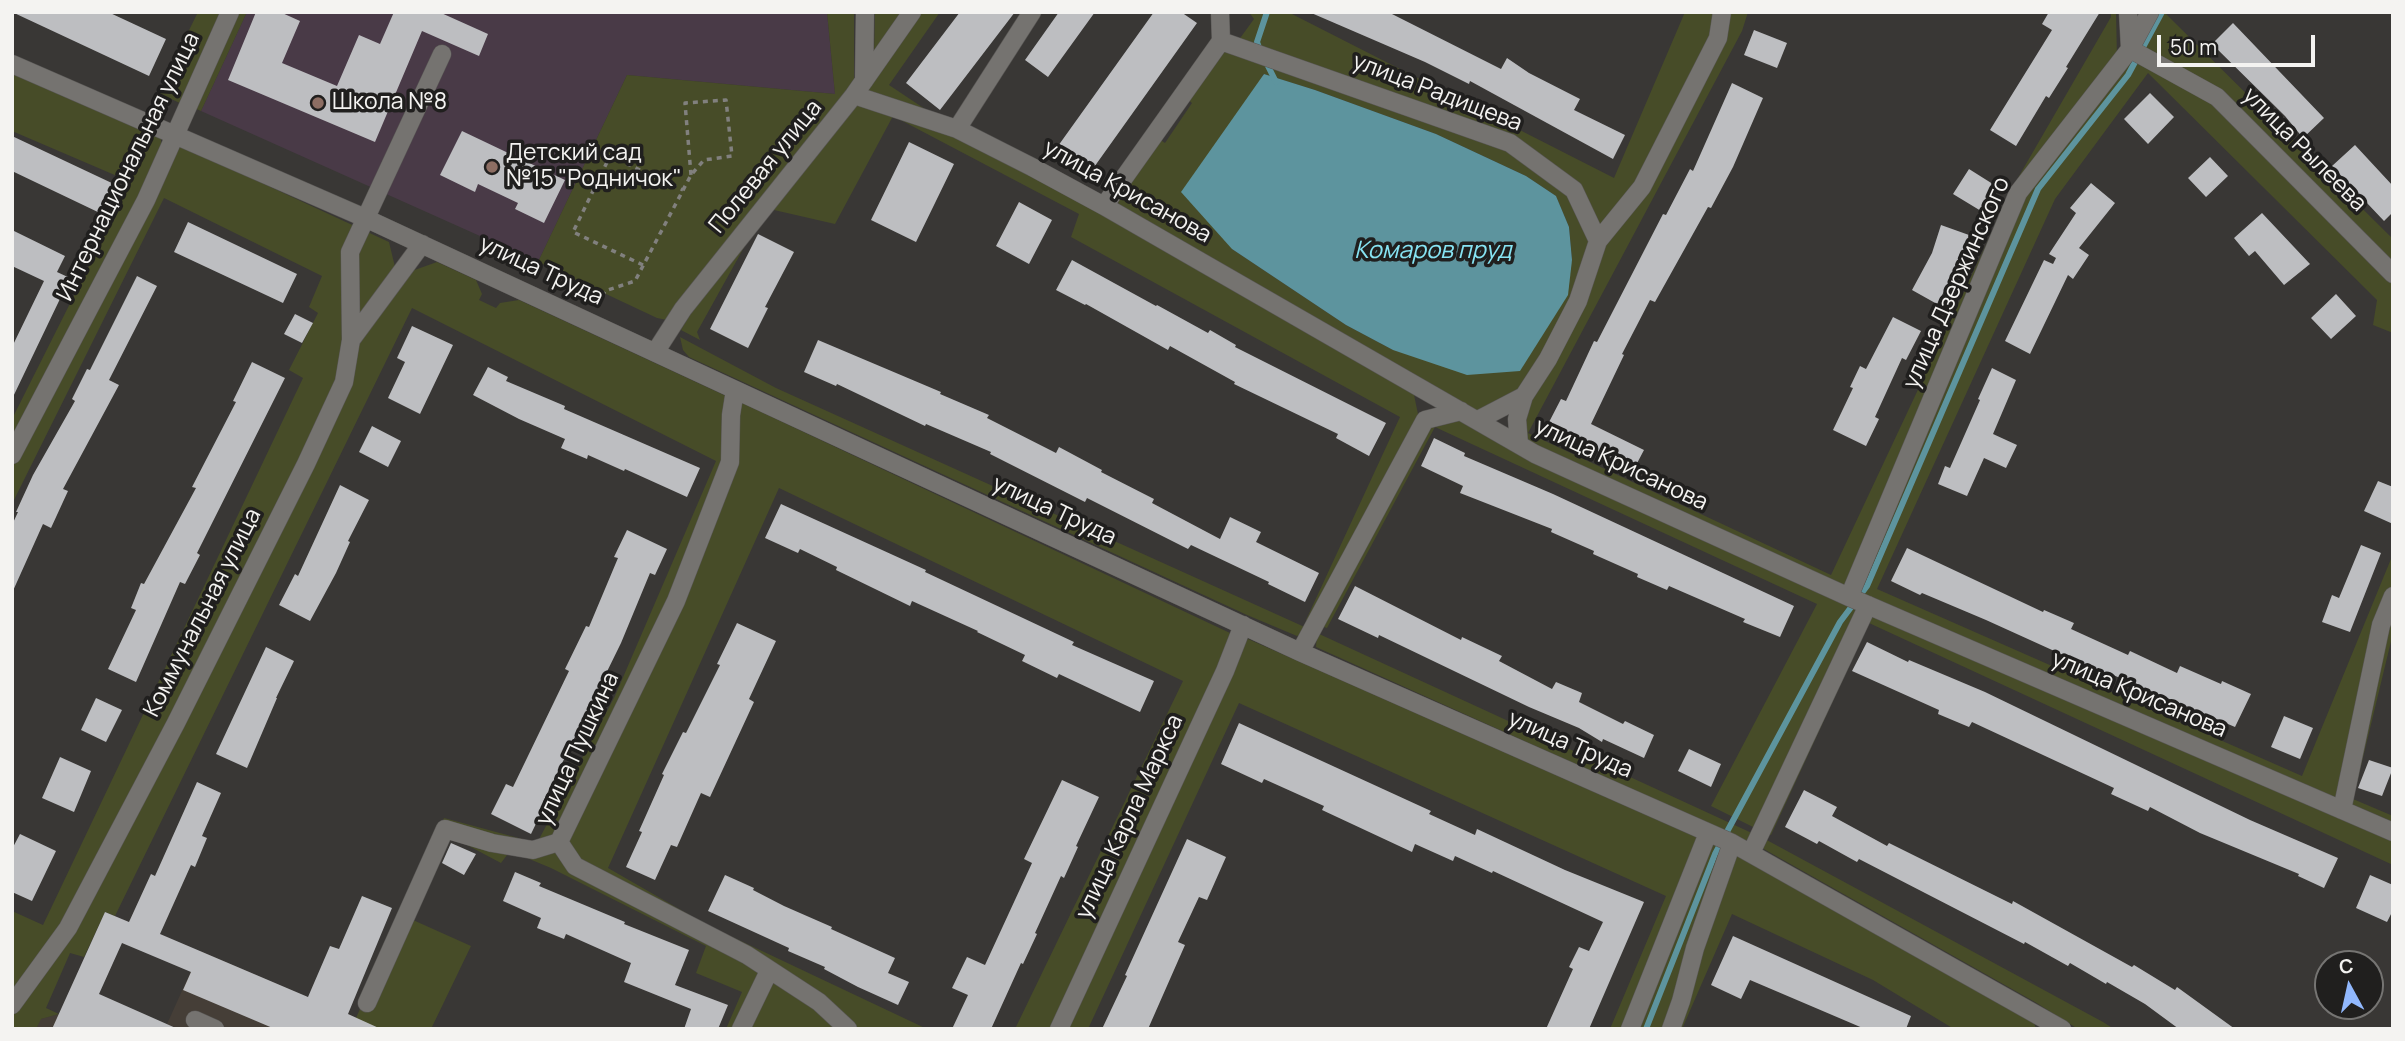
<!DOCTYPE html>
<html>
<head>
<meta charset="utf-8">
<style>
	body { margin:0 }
	#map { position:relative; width:2405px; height:1041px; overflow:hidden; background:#393735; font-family:Manrope,sans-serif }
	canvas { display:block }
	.frame { position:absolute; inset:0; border:14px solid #f4f3f1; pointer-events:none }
	.north { position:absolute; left:2314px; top:950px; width:70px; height:70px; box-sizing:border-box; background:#201f1e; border:2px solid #757472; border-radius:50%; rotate:352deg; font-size:19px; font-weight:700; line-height:28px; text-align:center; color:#f4f3f1 }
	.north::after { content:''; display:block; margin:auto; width:24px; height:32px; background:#91b8fd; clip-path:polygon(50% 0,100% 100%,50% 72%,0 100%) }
	.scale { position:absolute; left:2157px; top:35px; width:158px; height:32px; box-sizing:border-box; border:4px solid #f4f3f1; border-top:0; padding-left:9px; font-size:21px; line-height:24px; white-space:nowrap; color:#f4f3f1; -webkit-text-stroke:5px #201f1e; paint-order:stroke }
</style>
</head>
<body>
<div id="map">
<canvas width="2405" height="1041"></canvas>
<div class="frame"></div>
<div class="north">С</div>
<div class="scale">50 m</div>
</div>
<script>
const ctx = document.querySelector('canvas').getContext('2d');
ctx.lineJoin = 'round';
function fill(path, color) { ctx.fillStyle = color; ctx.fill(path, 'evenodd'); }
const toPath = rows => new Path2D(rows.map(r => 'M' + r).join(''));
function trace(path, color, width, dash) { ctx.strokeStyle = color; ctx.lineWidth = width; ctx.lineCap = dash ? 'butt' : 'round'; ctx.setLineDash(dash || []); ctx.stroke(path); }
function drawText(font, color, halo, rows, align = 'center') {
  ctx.font = font + ' Manrope,sans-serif'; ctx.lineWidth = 7; ctx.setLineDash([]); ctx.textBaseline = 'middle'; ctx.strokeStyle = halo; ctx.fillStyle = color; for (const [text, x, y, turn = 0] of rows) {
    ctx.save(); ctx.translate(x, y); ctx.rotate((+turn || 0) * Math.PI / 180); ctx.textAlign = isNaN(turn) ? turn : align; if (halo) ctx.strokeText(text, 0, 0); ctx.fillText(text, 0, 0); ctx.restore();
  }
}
fill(toPath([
	[200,951,368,1023,365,1029,179,1029,167,1024],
	[59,1014,93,1029,36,1029,40,1019]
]), '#453e37');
fill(toPath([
	[247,12,827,12,835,94,627,75,538,262,201,111]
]), '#493a47');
fill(toPath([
	[198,12,225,12,182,104,158,93],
	[238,12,247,12,201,111,194,108],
	[827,12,854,12,854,84,667,320,657,318,538,262,627,75,835,94],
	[875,12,904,12,874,56],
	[919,12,940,12,889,85,937,117,869,91,869,84],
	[1249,12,1288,12,1614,178,1685,12,1717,12,1713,37,1636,181,1598,231,1577,188,1512,139,1238,41,1254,19],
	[1726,12,1748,12,1742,31,1528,433,1831,575,2015,183,2111,17,2111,12,2116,12,2117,58,2016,191,1844,590,1522,441,1527,399,1602,243,1645,190],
	[2154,12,2167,12,2166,14,2393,239,2393,264,2219,90,2144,51,2139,40],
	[1224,46,1507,148,1570,194,1592,244,1575,299,1519,393,1480,411,1472,410,1120,209,1117,198,1159,139,1165,143,1192,103,1186,98],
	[1263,74,1315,90,1436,134,1526,176,1556,196,1569,227,1572,260,1393,350,1346,325,1232,249],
	[2133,57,2211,101,2393,282,2393,333,2373,325,2377,300,2148,73,2055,199,1877,589,2302,776,2393,554,2393,584,2376,623,2336,801,1855,595,2021,194],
	[12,72,161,137,161,152,140,197,12,442,12,419,131,182,12,131],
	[856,103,895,113,973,144,1103,211,1413,390,1419,419,1312,623,1306,620,1400,417,1071,237,1079,214,893,116,835,224,774,210,752,233,697,332,700,340,681,330,693,310,750,232],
	[182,146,389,242,395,267,302,461,62,926,12,991,12,911,43,925,303,378,289,370,318,313,309,307,322,276,164,198,12,504,12,466,150,203,171,155],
	[437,262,476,280,482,294,479,300,496,308,500,303,519,300,726,396,725,461,671,601,556,846,760,972,737,1029,726,1029,742,992,696,973,706,946,551,868,510,851,501,863,450,836,413,920,471,946,431,1029,365,1029,367,1023,356,1018,444,818,537,843,615,696,716,461,412,308,115,916,105,912,84,957,70,953,46,1008,59,1014,41,1019,36,1029,12,1028,13,1014,71,932,358,344,409,272],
	[680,337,776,388,1309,629,1297,636,1247,615,689,357,683,350],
	[742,403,1230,633,1226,648,1052,1029,1015,1029,1183,681,779,488,608,868,707,925,927,1029,858,1029,829,1001,580,862,565,840,680,605,737,410],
	[1461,416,1860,607,1757,829,1711,806,1817,604,1435,427,1327,628,1321,626,1429,424],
	[2393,608,2393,633,2353,799,2393,816,2393,822,2349,803],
	[1870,611,2393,838,2393,865,1869,623,1771,835,1766,833],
	[1317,633,1754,834,1746,841,1316,647],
	[1248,639,1696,837,1698,848,1626,1029,1610,1029,1666,896,1239,703,1088,1029,1065,1029,1238,651],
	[1763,838,2103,1022,2114,1029,2078,1029,2035,1002,1762,848],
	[1712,844,1724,849,1667,1029,1634,1029],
	[1735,854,2032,1016,2036,1029,1954,1029,1873,980,1732,914,1682,1029,1674,1029],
	[771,978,842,1029,744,1029]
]), '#474c28');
fill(toPath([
	[1264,74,1315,90,1436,134,1526,176,1556,196,1569,227,1572,260,1568,295,1520,371,1467,375,1393,350,1346,325,1232,249,1181,192]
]), '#5d949e');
trace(toPath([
	[1260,50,1257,42,1267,12],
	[1265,60,1276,82],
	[1646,1029,1715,854,1840,622,1867,586,2038,189,2128,75,2162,12]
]), '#5d949e', 6);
fill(toPath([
	[12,12,108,12,166,39,149,76],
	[256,12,280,12,300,21,282,63,337,86,359,35,380,44,394,12,439,12,488,34,479,56,422,31,375,142,228,80],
	[960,12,1015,12,940,110,906,83],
	[1059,12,1095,12,1048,77,1025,60],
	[1154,12,1181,12,1197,23,1087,177,1053,153],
	[1309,12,1388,12,1501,69,1507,58,1529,73,1580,99,1574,110,1625,135,1613,159,1470,81,1469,84,1425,62],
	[2049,12,2100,12,2066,67,2068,68,2049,98,2046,96,2016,146,1990,130,2052,30,2042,24],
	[2233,23,2324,118,2303,138,2285,116,2212,44],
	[1754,30,1787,43,1777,68,1744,55],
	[1732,83,1763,98,1733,167,1711,208,1708,207,1655,302,1650,300,1622,354,1624,355,1591,424,1644,450,1634,469,1547,426,1561,399,1566,401,1594,341,1597,342,1663,214,1666,215,1690,169,1693,171],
	[2150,93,2174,117,2148,144,2124,119],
	[462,131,565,180,544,223,515,209,518,203,478,184,475,192,440,175],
	[12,136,116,185,102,214,12,171],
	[909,142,954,164,916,242,871,220],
	[2355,145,2393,186,2393,212,2384,221,2332,166],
	[2210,157,2228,176,2206,197,2188,178],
	[1969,169,1996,186,1981,211,1953,194],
	[2091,183,2115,203,2079,248,2089,255,2073,279,2068,275,2030,354,2005,341,2044,260,2053,264,2056,258,2049,254,2076,213,2070,208],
	[1019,202,1052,220,1029,264,996,246],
	[2262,213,2310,264,2284,285,2255,251,2249,256,2234,238],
	[188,222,297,274,283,303,174,252],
	[1941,225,1969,235,1956,270,1937,304,1912,290,1932,253],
	[12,230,65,256,57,272,70,278,12,399,12,347,44,281,12,266],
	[758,234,794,252,765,307,768,308,748,348,710,329],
	[1072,260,1156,306,1157,305,1208,333,1210,330,1236,345,1235,347,1386,423,1369,456,1336,438,1338,434,1234,384,1235,382,1170,346,1168,350,1086,304,1085,305,1056,290],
	[137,276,157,286,109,380,119,385,63,489,68,491,51,528,43,524,12,593,12,525,18,512,16,512,33,475,75,401,72,399,87,369,90,370],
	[2336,294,2356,316,2331,339,2311,318],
	[295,314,313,323,302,343,284,334],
	[1893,317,1921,331,1906,360,1902,358,1875,417,1879,419,1866,446,1833,430,1853,388,1850,387,1860,366,1866,369],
	[412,326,453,345,420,414,388,398,405,362,397,358],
	[818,340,941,392,940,394,989,415,987,418,1056,453,1059,447,1102,470,1101,472,1154,499,1152,503,1220,539,1230,517,1261,532,1256,542,1319,573,1305,602,1268,584,1269,582,1191,545,1188,549,1087,498,1085,502,990,454,991,452,926,424,925,426,837,384,836,386,804,372],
	[252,362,285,378,197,553,200,555,185,584,180,582,136,682,108,669,136,610,131,608,141,583,144,584,196,488,192,487,236,402,233,401],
	[488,367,508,377,506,381,565,406,564,409,700,468,687,497,625,469,624,471,588,455,587,459,561,448,565,439,519,419,473,395],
	[1992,368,2016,380,1993,434,2017,445,2006,468,1984,458,1967,496,1938,484,1945,466,1950,468,1980,400,1978,399],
	[372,426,401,441,388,467,359,452],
	[1434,438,1465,453,1464,456,1553,494,1794,606,1780,637,1743,622,1745,619,1669,586,1667,590,1637,577,1638,574,1593,554,1594,551,1551,532,1552,529,1460,493,1463,486,1421,466],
	[2378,481,2393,487,2393,524,2364,511],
	[340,485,369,500,348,541,350,542,336,573,310,621,279,605,295,574,298,576],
	[781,504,926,570,925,572,1074,642,1072,645,1154,681,1140,712,1059,674,1057,678,1022,661,1025,655,977,632,978,631,912,601,910,606,836,570,837,567,800,549,798,553,765,538],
	[627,530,667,549,655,575,650,573,621,643,543,802,546,803,531,834,491,814,506,784,513,787,569,671,565,669,586,626,589,627,618,558,614,557],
	[2361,545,2381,553,2350,632,2322,622,2332,595,2339,598],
	[1907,548,2043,612,2044,610,2074,623,2071,629,2128,655,2130,651,2177,673,2180,666,2221,684,2222,681,2251,694,2235,727,2106,672,2105,674,1986,620,1922,593,1920,595,1891,581],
	[1355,586,1461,640,1462,637,1502,656,1499,661,1552,689,1556,682,1582,693,1579,702,1623,724,1625,721,1654,735,1644,758,1603,739,1602,742,1579,728,1529,707,1379,635,1378,638,1338,619],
	[737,623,776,641,749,699,754,702,710,797,701,793,677,847,671,845,655,880,626,867,642,832,639,831,664,775,662,774,683,732,686,733,720,665,717,664],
	[1867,642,1908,662,1909,660,1985,692,2250,820,2338,858,2324,888,2298,876,2299,874,2200,833,2150,807,2148,811,2111,794,2114,788,1972,722,1969,727,1938,714,1939,710,1852,671],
	[266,647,294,661,276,698,277,698,247,768,216,754],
	[96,698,122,710,106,742,81,730],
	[2284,716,2313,728,2300,759,2271,747],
	[1239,723,1431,811,1429,814,1475,835,1477,829,1565,870,1644,902,1589,1029,1546,1029,1573,969,1569,967,1579,947,1589,951,1603,922,1493,871,1492,873,1455,856,1453,861,1415,844,1412,852,1322,810,1324,806,1264,779,1262,783,1221,764],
	[1689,749,1721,764,1711,787,1678,771],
	[60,757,91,771,74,812,42,798],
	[2369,760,2393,768,2382,796,2358,788],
	[1062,780,1099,797,1076,846,1078,847,1064,878,1061,876,1035,933,1037,934,1023,964,1021,963,991,1029,952,1029,968,995,952,988,967,957,985,965,1032,863,1024,859],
	[197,782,221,793,202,836,207,838,195,867,191,865,160,934,308,997,330,946,339,949,362,896,392,908,348,1014,381,1029,275,1029,183,990,191,972,122,943,99,994,178,1029,52,1029,105,912,129,922,151,874,155,876],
	[1804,790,1837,807,1832,816,1887,846,1889,843,2012,904,2013,901,2132,967,2134,965,2175,990,2177,987,2235,1029,2179,1029,2145,1004,2107,982,2106,984,2070,963,2068,966,2025,942,2024,944,1859,859,1857,862,1819,841,1817,844,1785,827],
	[20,834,56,851,32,901,12,892,12,849],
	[1187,839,1226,857,1207,900,1199,897,1178,942,1185,945,1148,1029,1102,1029,1127,976,1125,975],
	[451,843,476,854,464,875,442,863],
	[515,872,541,883,539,886,625,922,624,924,689,950,675,985,728,1005,718,1029,684,1029,691,1009,624,982,631,963,566,934,564,939,537,928,541,918,503,901],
	[725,875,754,888,753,890,784,906,832,927,831,929,895,958,888,973,909,982,898,1005,858,987,824,969,825,967,788,951,789,948,708,911],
	[2370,875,2393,885,2393,910,2387,922,2356,908],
	[1733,936,1911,1016,1906,1029,1865,1029,1750,980,1741,999,1711,985]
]), '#bdbec1');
const minor = toPath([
	[2128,12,2130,49,2217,97,2393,274],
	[1221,41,1510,143,1574,190,1598,241],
	[12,64,365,218,1300,652,1732,843,2062,1029],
	[864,81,865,12],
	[854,95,957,129,1032,167,1104,206,1535,454,1849,597,2393,832],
	[957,129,1032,12],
	[1104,206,1221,41,1220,12],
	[351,340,422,244],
	[656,351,683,309,854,95,912,12],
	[1478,420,1524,396,1548,359,1578,301,1598,241,1642,187,1718,38,1722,12],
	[1519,444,1517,419,1524,396],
	[12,455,146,200,230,12],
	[1849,597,2018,193,2130,49,2150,12],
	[1300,652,1425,420,1461,411],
	[2342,810,2381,625,2393,596],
	[559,842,676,601,730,462,731,415,735,390],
	[559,842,575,866,747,955,819,1002,848,1029],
	[1751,853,1868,605],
	[367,1003,445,829,492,843,533,850,559,842],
	[12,1005,68,928,176,723,306,464,344,382,351,340,350,252,442,54],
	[195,1020,215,1029],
	[741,1029,769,971],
	[1059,1029,1225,671,1243,625],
	[1630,1029,1708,833],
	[1671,1029,1681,1001,1695,948,1732,843]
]);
trace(minor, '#585654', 19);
trace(toPath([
	[643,265,573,232,610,156,683,190],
	[602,296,605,291,635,281,691,175,704,160,732,156,726,100,685,103,691,175]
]), '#81807e', 3.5, [5, 5]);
trace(minor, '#757370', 18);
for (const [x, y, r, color] of [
	[318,103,7,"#8d6e63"],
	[492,167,7,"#8d6e63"]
]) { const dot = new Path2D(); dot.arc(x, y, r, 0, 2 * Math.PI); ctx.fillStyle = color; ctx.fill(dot); trace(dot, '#201f1e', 2.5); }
drawText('23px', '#f4f3f1', '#201f1e', [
	["улица Радищева",1437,93,21],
	["улица Рылеева",2304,150,45],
	["Интернациональная улица",129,167,-64],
	["Полевая улица",766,167,-51],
	["улица Крисанова",1127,192,29],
	["улица Труда",541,271,25],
	["улица Дзержинского",1957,283,-66],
	["улица Крисанова",1621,465,25],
	["улица Труда",1054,511,25],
	["Коммунальная улица",203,613,-63],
	["улица Крисанова",2139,695,23],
	["улица Труда",1570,745,24],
	["улица Пушкина",578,749,-65],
	["улица Карла Маркса",1130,817,-65]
]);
drawText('23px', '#f4f3f1', '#201f1e', [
	["Школа №8",332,103],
	["Детский сад",506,154],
	["№15 \"Родничок\"",506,180]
], 'left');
drawText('italic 24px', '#87e4f3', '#201f1e', [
	["Комаров пруд",1433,251]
]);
</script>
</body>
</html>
